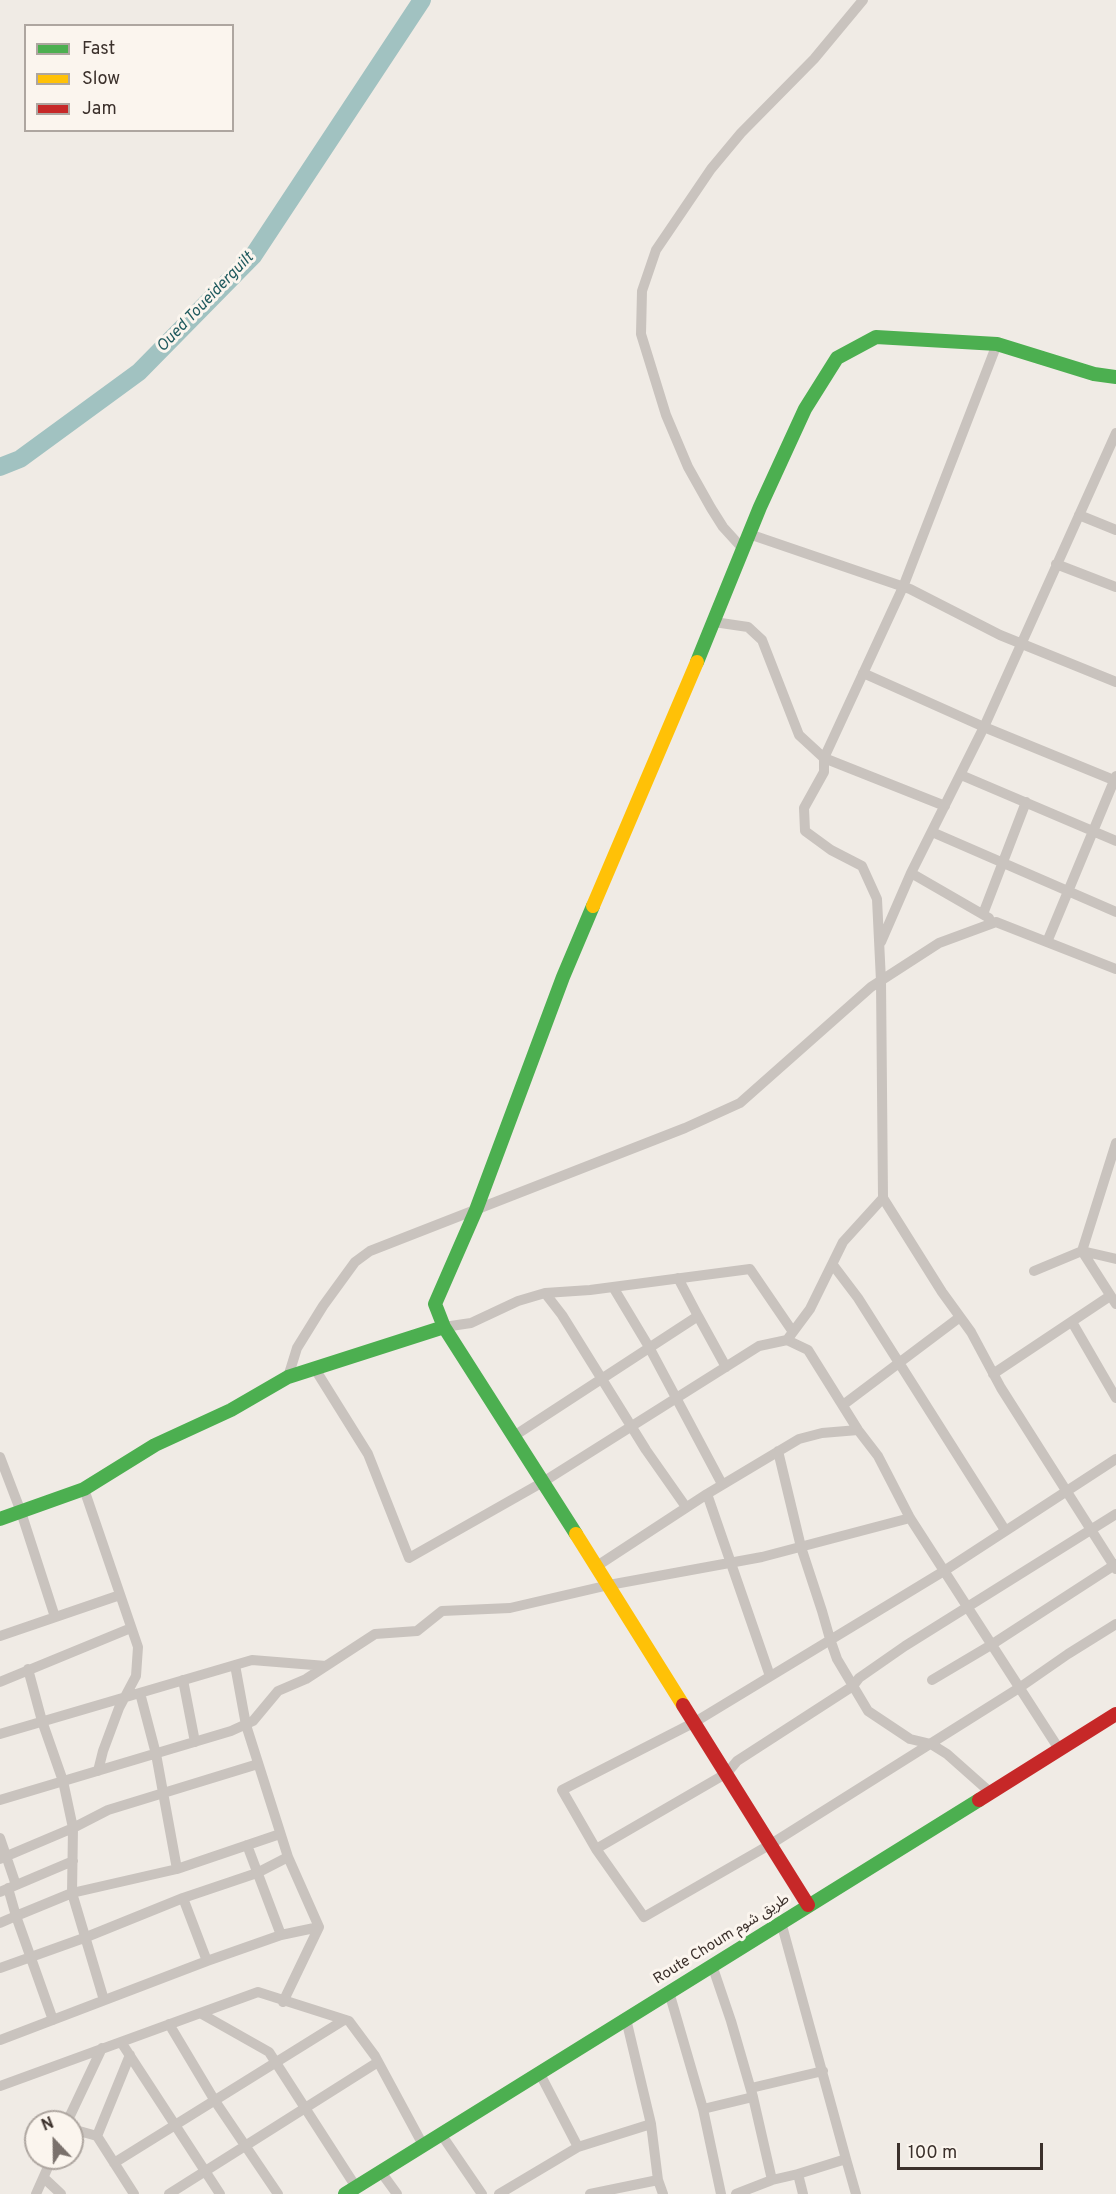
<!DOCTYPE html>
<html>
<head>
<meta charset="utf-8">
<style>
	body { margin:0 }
	#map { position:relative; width:1116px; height:2194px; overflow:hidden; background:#f0ebe5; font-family:Overpass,sans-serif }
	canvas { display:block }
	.legend { position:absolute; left:24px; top:24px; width:210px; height:108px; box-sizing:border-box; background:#fbf5ee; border:2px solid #aea6a0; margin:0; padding:8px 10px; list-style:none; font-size:18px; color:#3b302b }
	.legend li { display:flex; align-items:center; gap:12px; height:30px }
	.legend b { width:30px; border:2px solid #aea6a0 }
	.north { position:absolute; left:24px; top:2110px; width:60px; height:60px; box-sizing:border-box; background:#fbf5ee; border:2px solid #aea6a0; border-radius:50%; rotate:338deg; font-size:16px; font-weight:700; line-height:24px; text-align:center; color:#3b302b }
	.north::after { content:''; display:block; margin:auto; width:21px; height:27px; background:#7a716c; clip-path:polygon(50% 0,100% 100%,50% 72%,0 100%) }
	.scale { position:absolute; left:897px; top:2143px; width:146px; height:27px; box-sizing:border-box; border:3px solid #3b302b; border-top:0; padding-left:8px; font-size:18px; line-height:21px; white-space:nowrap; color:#3b302b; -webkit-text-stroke:4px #fbf5ee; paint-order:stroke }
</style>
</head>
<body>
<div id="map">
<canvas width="1116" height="2194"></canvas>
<ul class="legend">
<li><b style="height:8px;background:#4caf50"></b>Fast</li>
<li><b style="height:8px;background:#ffc107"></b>Slow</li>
<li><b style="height:8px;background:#c62828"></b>Jam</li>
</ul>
<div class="north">N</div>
<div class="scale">100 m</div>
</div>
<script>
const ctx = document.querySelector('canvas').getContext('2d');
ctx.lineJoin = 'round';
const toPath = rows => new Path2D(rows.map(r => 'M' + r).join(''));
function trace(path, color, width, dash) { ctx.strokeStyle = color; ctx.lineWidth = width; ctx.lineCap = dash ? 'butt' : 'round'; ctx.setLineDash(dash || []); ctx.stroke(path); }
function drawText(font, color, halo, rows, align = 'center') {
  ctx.font = font + ' Overpass,"Noto Sans Arabic",sans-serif'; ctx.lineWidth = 6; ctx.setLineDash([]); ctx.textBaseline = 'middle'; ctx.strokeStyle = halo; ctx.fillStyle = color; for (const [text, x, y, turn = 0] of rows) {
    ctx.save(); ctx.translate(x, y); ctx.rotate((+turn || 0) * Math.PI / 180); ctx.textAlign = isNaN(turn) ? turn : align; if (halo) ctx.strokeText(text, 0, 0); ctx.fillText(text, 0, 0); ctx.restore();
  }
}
trace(toPath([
	[0,467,20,459,139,372,253,256,422,0]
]), '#a1c2c1', 18);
trace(toPath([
	[1079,515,1116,530],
	[749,534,910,589,1000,635,1116,682],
	[743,549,723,527,711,508,688,467,666,415,641,334,642,291,656,250,711,169,741,133,814,59,863,0],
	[1056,564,1116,587],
	[714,622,748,627,762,640,799,735,824,758,824,772,804,808,805,831,831,850,862,866,877,899,881,981,883,1198,843,1242,810,1309,787,1340],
	[863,673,984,727,1116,433],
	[961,775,1116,841],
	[945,806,824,758,903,587,997,344],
	[932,832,1116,912],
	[911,873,989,918],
	[983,914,1026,802],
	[881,942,911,873,984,727,1116,781],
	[1047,942,1116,776],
	[1116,1143,1082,1251,1116,1304],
	[883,1198,942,1292,971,1332,1001,1388,1116,1569],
	[833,1265,858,1298,1005,1530],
	[1034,1271,1082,1251,1116,1259],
	[613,1287,649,1347,722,1484],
	[545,1293,562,1315,646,1450,686,1507],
	[698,1316,726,1367],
	[1072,1322,1116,1398],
	[444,1327,471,1323,518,1301,545,1293,590,1290,750,1269,793,1332],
	[315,1369,368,1454,409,1558,543,1482,759,1346,787,1340,808,1350,858,1430,878,1456,910,1518,1059,1749],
	[993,1374,1110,1296],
	[288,1377,297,1348,323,1306,355,1262,370,1251,685,1128,740,1103,871,987,939,943,996,922,1116,969],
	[843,1405,960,1317],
	[514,1436,698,1316,678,1278],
	[778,1451,801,1547,822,1611,830,1639,837,1659,868,1711,910,1739,931,1744,947,1754,991,1793],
	[0,1457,21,1512,55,1617],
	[1116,1459,944,1571,695,1722,562,1790,596,1849,727,1773,737,1761,853,1686,859,1678,905,1646,1116,1514],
	[84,1489,138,1647,136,1676,119,1708,103,1751,98,1771],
	[707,1494,770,1676],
	[597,1566,707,1494,799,1439,822,1433,858,1430],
	[0,1636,120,1595],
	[28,1669,42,1721,63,1781,73,1828,72,1893,104,2000],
	[183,1680,195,1742],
	[932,1680,991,1645,1116,1564],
	[0,1682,131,1628],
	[140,1693,156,1754,177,1869],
	[0,1734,252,1660,326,1666],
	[0,1800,231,1731,253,1721,278,1691,306,1679,375,1634,417,1631,442,1611,510,1608,609,1585,762,1557,910,1518],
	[0,1838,16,1885],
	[247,1845,281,1935],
	[596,1849,644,1917,771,1844,1019,1688,1068,1654,1116,1624],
	[0,1859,73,1828,108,1810,258,1764],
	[0,1892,73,1861],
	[183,1898,207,1961],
	[781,1922,846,2159,798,2174],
	[0,1923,16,1916,8,1888],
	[712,1965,731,2021,753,2097,772,2180,798,2174,803,2194],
	[0,1968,84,1938,183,1898,257,1873,288,1857,246,1725,235,1665],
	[669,1992,703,2109,721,2194],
	[283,2002,319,1927],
	[200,2013,269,2052,356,2187],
	[53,2020,16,1916,72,1893,177,1869,280,1834],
	[169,2024,215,2101,278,2194],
	[0,2040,207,1961,281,1935,319,1927,288,1857],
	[121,2042,220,2194],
	[0,2086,258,1992,349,2021,375,2056,423,2145],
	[751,2088,823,2071],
	[703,2109,753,2097],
	[67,2122,102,2048],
	[72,2129,97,2136,134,2194],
	[441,2134,482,2194],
	[97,2136,130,2055],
	[578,2147,651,2124,626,2019],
	[846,2159,856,2194],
	[114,2163,344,2020],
	[381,2172,397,2194],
	[44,2178,61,2194],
	[658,2180,663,2194],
	[36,2194,52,2158],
	[169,2194,378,2062],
	[499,2194,578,2147,539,2072],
	[590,2194,658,2180,651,2124],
	[736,2194,772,2180]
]), '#c9c3be', 10);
trace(toPath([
	[697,662,760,507,805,409,837,358,876,337,997,344,1094,374,1116,377],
	[0,1519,84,1489,155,1445,231,1410,288,1377,444,1327],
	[576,1534,444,1327,435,1304,476,1210,563,977,593,906],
	[345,2194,979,1800]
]), '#4caf50', 14);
trace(toPath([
	[593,906,697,662],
	[576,1534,683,1705]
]), '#ffc107', 14);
trace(toPath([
	[683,1705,808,1905],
	[979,1800,1116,1714]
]), '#c62828', 14);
drawText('15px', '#3b302b', '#fbf5ee', [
	["Route Choum طريق شوم",722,1940,-32]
]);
drawText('italic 16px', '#1f5a5e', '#fbf5ee', [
	["Oued Toueiderguilt",206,303,-46]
]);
</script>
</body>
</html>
